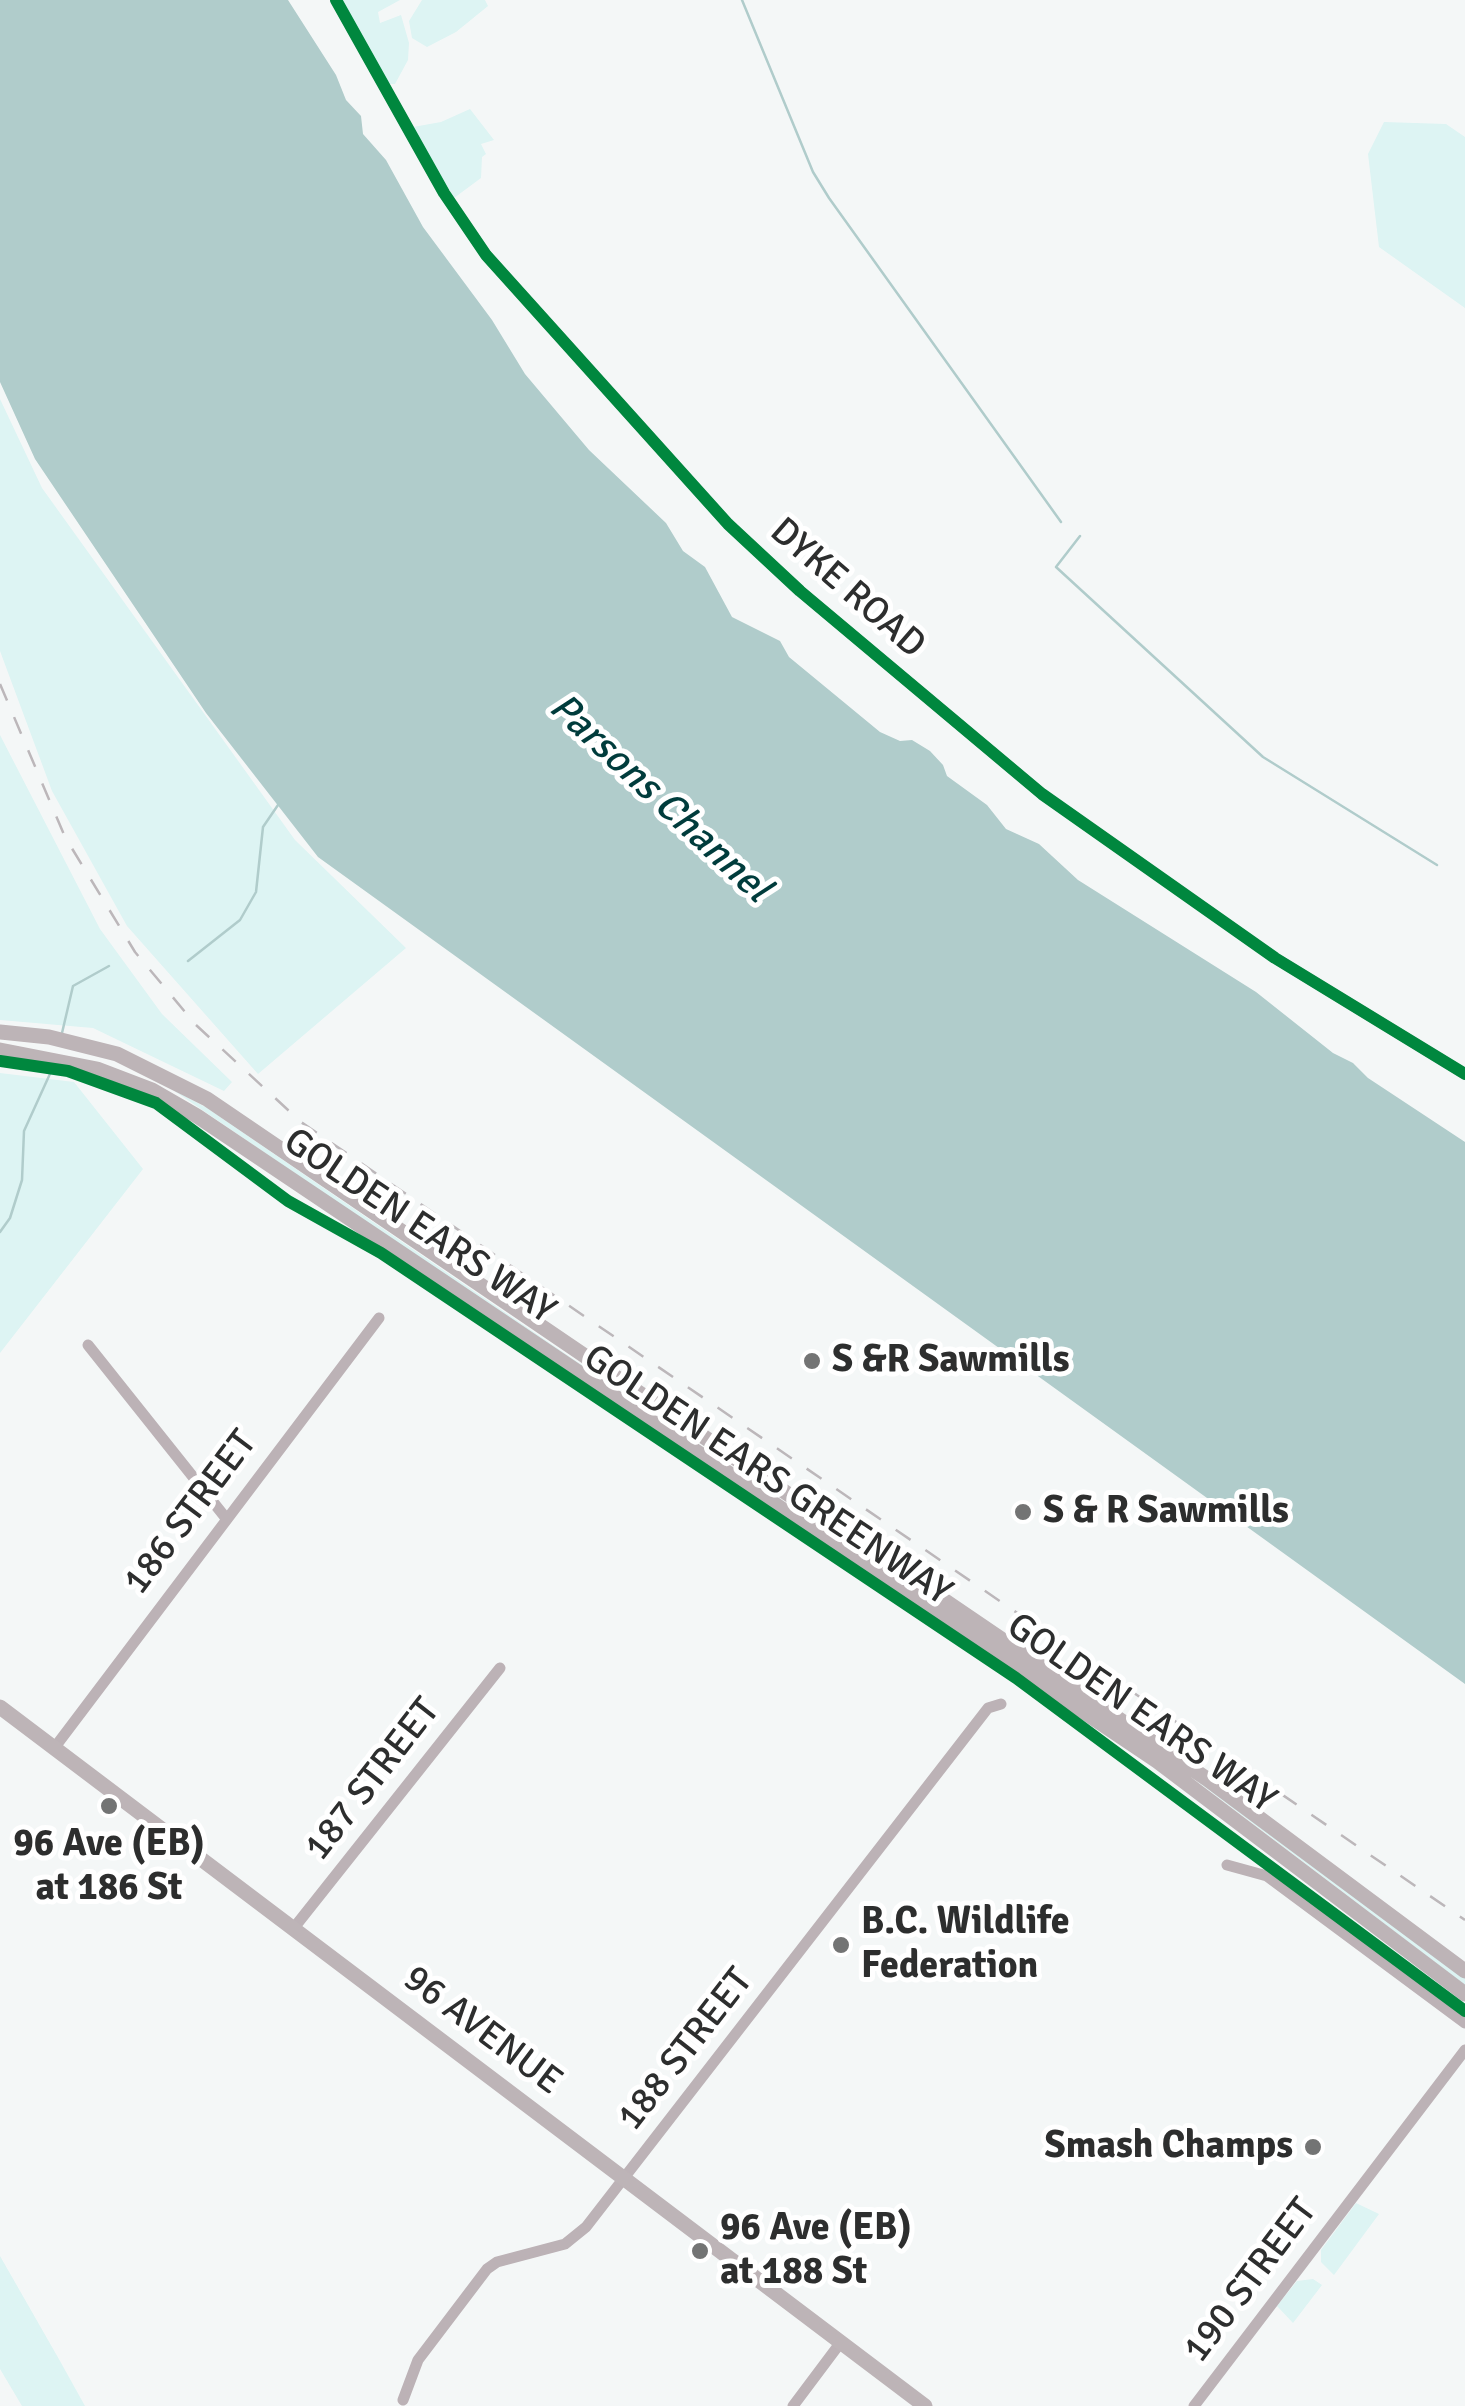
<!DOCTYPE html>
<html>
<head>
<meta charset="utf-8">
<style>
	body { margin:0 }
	canvas { display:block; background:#f4f7f7 }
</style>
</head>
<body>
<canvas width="1465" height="2406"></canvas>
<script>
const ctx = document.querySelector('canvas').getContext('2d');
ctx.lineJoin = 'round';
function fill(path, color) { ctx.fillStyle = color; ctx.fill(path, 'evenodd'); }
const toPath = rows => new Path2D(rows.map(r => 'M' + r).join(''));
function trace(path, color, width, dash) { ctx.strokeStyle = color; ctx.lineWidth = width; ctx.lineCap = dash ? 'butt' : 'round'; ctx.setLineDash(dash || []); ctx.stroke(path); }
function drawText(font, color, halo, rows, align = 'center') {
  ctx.font = font + ' Signika,sans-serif'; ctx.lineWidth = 10; ctx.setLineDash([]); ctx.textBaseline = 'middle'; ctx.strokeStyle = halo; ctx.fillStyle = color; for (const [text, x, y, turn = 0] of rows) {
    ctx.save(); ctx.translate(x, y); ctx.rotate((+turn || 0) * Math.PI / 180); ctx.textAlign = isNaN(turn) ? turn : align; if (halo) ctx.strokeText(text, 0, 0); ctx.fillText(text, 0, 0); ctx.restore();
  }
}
fill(toPath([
	[340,0,400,0,378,12,380,23,401,15,409,43,408,60,395,84,387,84],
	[422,0,485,0,488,6,456,32,427,47,412,38,409,21],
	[470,109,494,140,481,144,486,154,482,157,481,178,454,198,413,127,441,122],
	[1384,122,1446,124,1465,137,1465,308,1379,247,1368,154],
	[0,399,42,488,295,840,406,948,258,1074,127,926,52,791,0,651],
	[0,735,100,929,162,1014,232,1082,224,1091,93,1028,0,1020],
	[0,1073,74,1082,143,1169,0,1353],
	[173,1090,207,1108,646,1409,545,1344],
	[1199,1781,1465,1978,1465,1985,1198,1782],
	[1356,2203,1379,2214,1334,2275,1321,2262,1321,2250],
	[0,2256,60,2361,85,2406,22,2406,0,2369],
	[1313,2279,1322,2285,1293,2323,1277,2306,1297,2281]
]), '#ddf4f3');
fill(toPath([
	[0,0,288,0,336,75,346,100,361,116,363,134,386,160,423,227,492,320,525,374,589,450,666,523,683,551,705,567,732,617,780,641,789,657,880,732,900,741,912,740,930,751,943,765,947,776,987,805,1006,829,1039,844,1078,880,1256,992,1333,1053,1353,1063,1368,1078,1465,1142,1465,1684,318,857,206,713,35,459,0,382]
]), '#b0cccb');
trace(toPath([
	[742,0,813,172,829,198,1061,522],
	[1080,536,1056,567,1263,757,1437,865],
	[188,961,240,920,256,892,263,827,278,805],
	[62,1033,73,986,109,966],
	[0,1232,10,1218,22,1180,24,1131,54,1065]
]), '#b0cccb', 2.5);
trace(toPath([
	[336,0,444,193,486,255,728,524,800,591,1042,794,1275,958,1465,1074],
	[88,1345,225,1517],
	[55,1747,379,1318],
	[1227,1865,1267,1876,1465,2023],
	[293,1929,500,1668],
	[403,2400,418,2360,487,2269,497,2262,565,2244,586,2227,988,1708,1001,1704],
	[793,2406,841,2342],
	[1194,2406,1465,2050]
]), '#bcb2b6', 11);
trace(toPath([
	[0,1032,49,1037,117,1054,207,1099,1207,1779,1465,1971],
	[0,1050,97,1069,152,1090,197,1116,1157,1761,1465,1994],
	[0,1707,925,2406]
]), '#bdb4b7', 15);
trace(toPath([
	[0,684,65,837,135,952,196,1025,301,1122,1465,1920]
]), '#bcb7ba', 2.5, [18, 18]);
trace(toPath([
	[336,0,444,193,486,255,728,524,800,591,1042,794,1275,958,1465,1074],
	[0,1061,68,1071,156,1103,288,1201,381,1253,1016,1678,1465,2011]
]), '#00873e', 12);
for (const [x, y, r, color] of [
	[812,1361,10,"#737474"],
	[1023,1512,10,"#737474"],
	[109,1806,10,"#737474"],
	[841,1945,10,"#737474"],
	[1313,2147,10,"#737474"],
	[700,2251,10,"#737474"]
]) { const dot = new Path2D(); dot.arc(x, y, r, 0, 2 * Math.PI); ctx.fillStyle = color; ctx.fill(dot); trace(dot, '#fff', 4); }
drawText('38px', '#2d2e2e', '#fff', [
	["DYKE ROAD",847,589,41],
	["GOLDEN EARS WAY",419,1227,34],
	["GOLDEN EARS GREENWAY",767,1476,34],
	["186 STREET",191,1513,-53],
	["GOLDEN EARS WAY",1141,1714,35],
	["187 STREET",373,1780,-52],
	["96 AVENUE",482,2031,37],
	["188 STREET",686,2050,-52],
	["190 STREET",1251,2281,-53]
]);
drawText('bold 38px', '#2d2e2e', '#fff', [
	["S &R Sawmills",832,1361],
	["S & R Sawmills",1043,1512],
	["96 Ave (EB)",109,1845,"center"],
	["at 186 St",109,1889,"center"],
	["B.C. Wildlife",861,1923],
	["Federation",861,1967],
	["Smash Champs",1293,2147,"right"],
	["96 Ave (EB)",720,2229],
	["at 188 St",720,2273]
], 'left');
drawText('italic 40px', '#003c3c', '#fff', [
	["Parsons Channel",659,799,43]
]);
</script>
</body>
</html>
